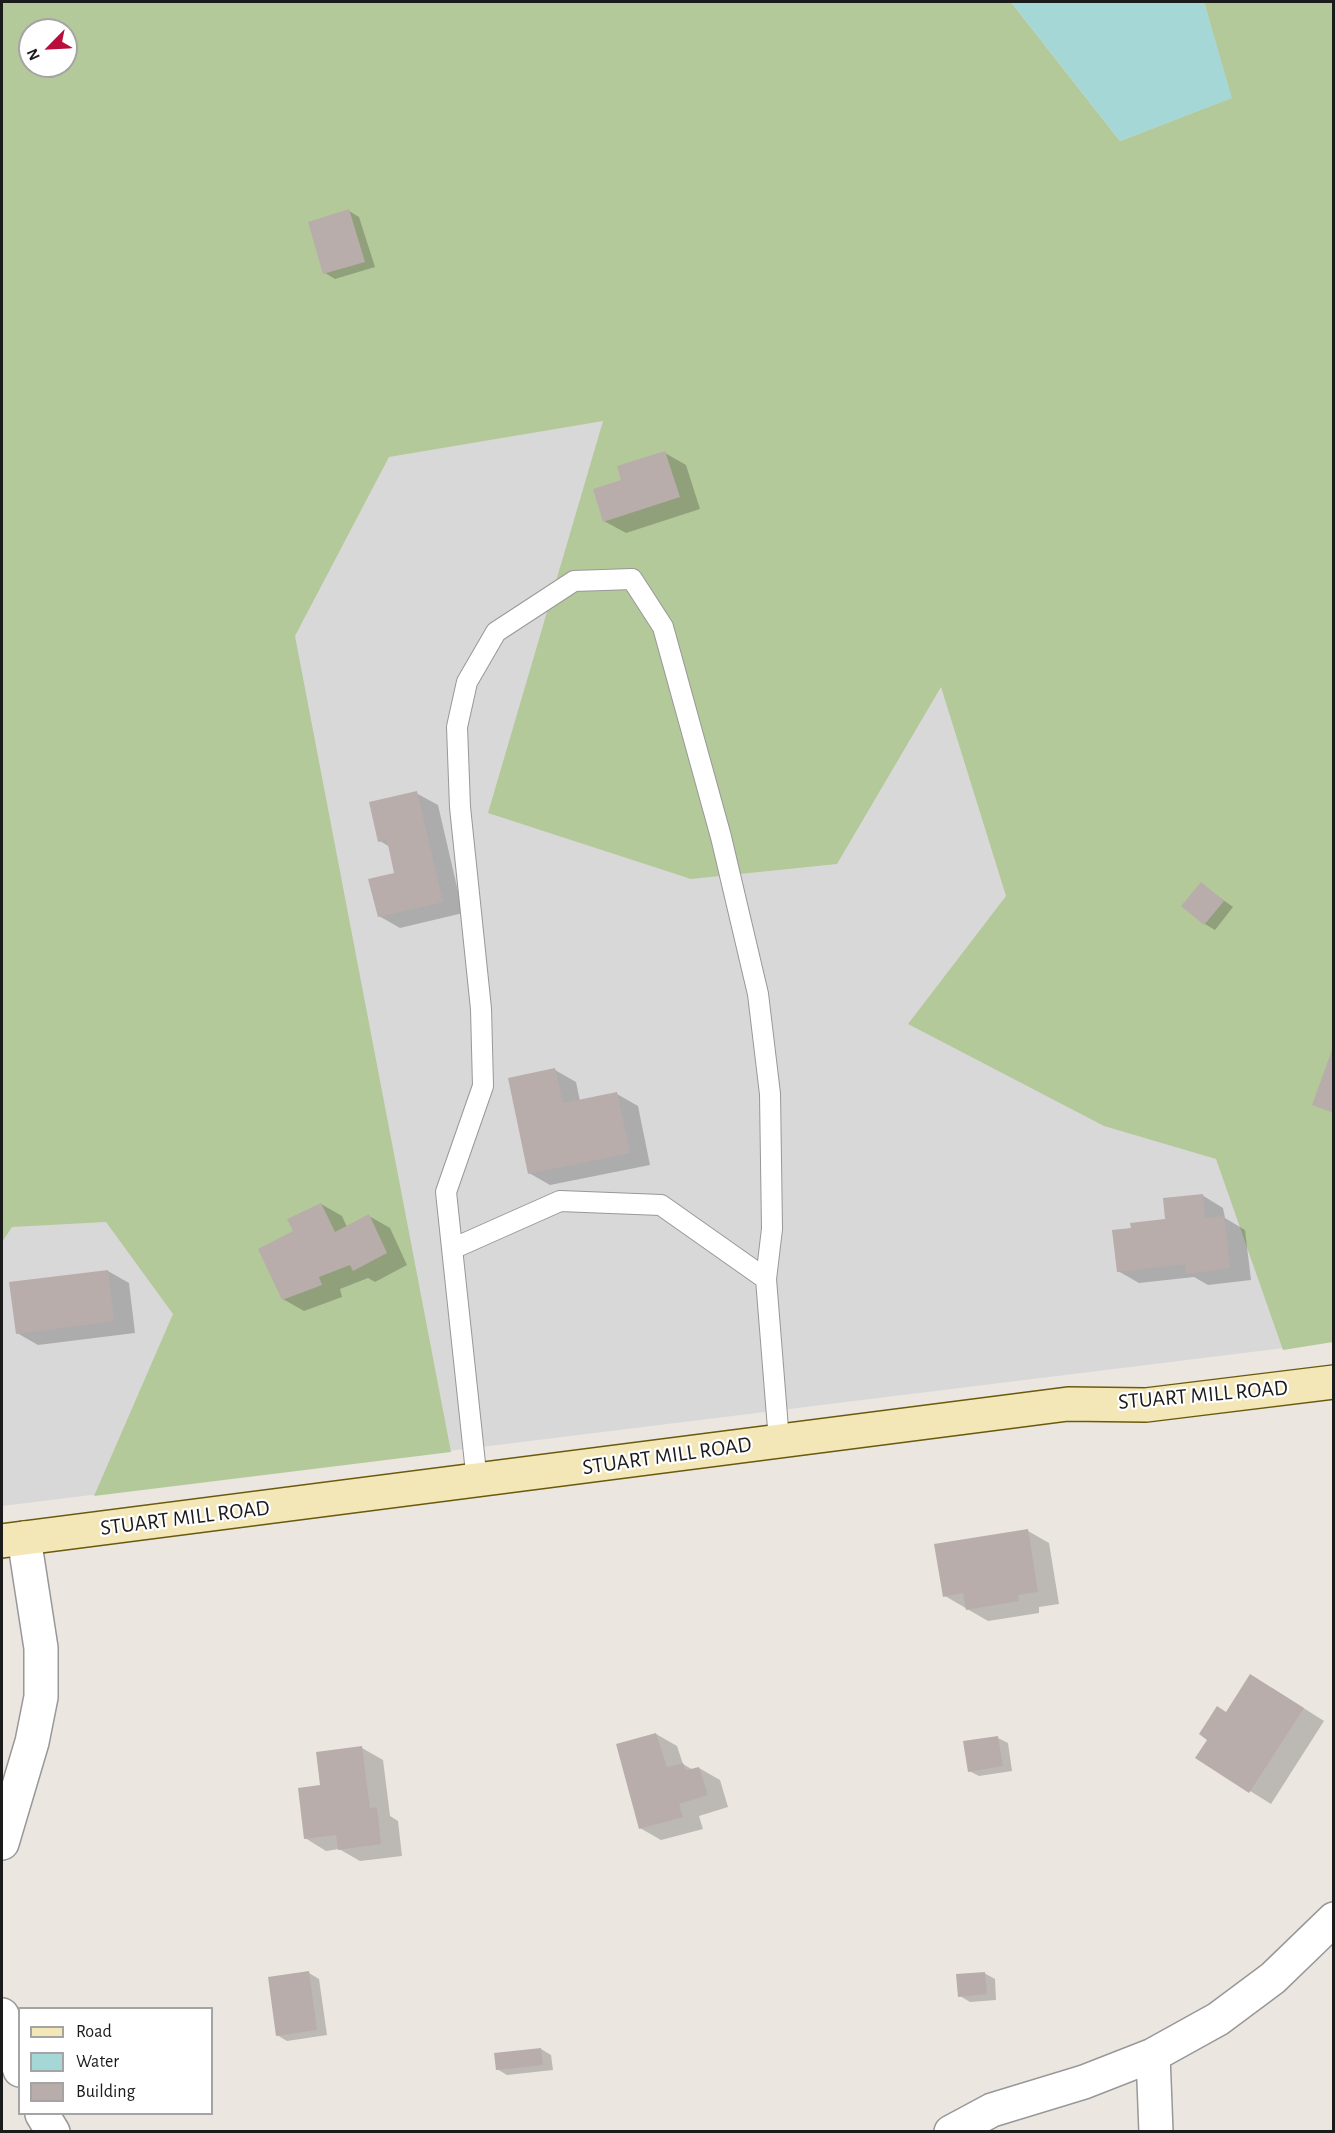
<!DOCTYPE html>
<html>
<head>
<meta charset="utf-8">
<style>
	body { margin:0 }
	#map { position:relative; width:1335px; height:2133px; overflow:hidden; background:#ece6e1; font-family:"Alegreya Sans",sans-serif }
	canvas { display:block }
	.frame { position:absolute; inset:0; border:3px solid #1b1b1b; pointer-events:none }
	.legend { position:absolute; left:18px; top:2007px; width:195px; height:108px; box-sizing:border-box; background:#fff; border:2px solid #a4a4a4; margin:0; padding:8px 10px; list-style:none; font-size:18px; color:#1b1b1b }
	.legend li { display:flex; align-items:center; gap:12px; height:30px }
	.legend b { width:30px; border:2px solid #a4a4a4 }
	.north { position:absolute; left:18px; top:18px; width:60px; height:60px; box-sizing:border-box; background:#fff; border:2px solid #a4a4a4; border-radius:50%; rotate:246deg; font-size:16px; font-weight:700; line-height:24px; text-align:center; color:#1b1b1b }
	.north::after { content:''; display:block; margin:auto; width:21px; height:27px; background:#b90d3c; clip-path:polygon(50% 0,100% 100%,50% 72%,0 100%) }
</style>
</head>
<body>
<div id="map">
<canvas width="1335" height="2133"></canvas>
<div class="frame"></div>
<ul class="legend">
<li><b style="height:8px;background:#f4e7b7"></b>Road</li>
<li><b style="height:16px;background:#a4d7d5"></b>Water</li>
<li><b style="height:16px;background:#b8adab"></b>Building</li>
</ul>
<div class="north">N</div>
</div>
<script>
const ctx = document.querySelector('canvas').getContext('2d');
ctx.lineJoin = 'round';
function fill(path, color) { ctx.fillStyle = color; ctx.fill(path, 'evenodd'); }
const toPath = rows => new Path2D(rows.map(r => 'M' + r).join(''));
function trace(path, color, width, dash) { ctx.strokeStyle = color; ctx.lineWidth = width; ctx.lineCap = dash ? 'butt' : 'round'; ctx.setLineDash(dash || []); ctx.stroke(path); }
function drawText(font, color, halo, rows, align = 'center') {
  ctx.font = font + ' "Alegreya Sans",sans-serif'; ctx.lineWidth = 4.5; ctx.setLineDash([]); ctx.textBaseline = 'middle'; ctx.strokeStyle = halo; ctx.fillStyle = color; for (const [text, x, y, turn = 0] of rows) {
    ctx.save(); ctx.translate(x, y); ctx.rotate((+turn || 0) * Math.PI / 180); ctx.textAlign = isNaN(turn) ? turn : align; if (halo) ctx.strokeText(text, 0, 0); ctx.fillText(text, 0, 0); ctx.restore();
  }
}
fill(toPath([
	[1333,139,1333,1342,2,1506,2,504]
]), '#d9d8d9');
fill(toPath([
	[2,2,1011,2,1120,141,1231,98,1204,2,1333,2,1333,1342,1283,1350,1216,1159,1104,1126,908,1024,1006,896,941,687,837,864,691,879,488,813,603,421,389,457,295,636,451,1452,94,1496,173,1314,106,1222,12,1227,2,1242],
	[30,30,66,30,66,66,30,66]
]), '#b4c999');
fill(toPath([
	[1011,2,1204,2,1232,98,1120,141]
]), '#a4d7d5');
fill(toPath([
	[349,211,359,217,375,267,335,279,325,273],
	[665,453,686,465,700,509,626,533,604,521,623,481],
	[416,793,438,805,463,913,400,928,379,916,396,874,390,847,380,841],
	[1201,884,1233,907,1215,930,1205,924],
	[555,1070,576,1082,580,1101,617,1094,638,1106,650,1165,550,1185,529,1173],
	[1202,1195,1223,1208,1225,1218,1245,1230,1251,1280,1208,1285,1194,1277,1139,1283,1118,1271,1167,1221],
	[321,1204,342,1216,347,1227,369,1216,390,1228,407,1265,375,1282,368,1278,340,1289,342,1297,304,1311,283,1299,295,1232],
	[108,1271,129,1283,135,1333,38,1345,17,1333],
	[1028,1531,1049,1543,1059,1604,1039,1607,1039,1613,988,1621,945,1596],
	[1272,1688,1324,1721,1271,1804,1197,1758,1227,1714],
	[656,1734,677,1746,683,1764,693,1770,699,1768,720,1780,728,1807,699,1816,703,1829,661,1840,640,1828],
	[998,1738,1008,1743,1012,1771,979,1776,969,1771],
	[362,1748,383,1760,390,1816,398,1821,402,1856,360,1861,339,1849,326,1851,305,1838,322,1786],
	[309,1973,319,1979,327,2035,287,2041,277,2035],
	[984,1973,995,1979,996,2000,970,2002,960,1996],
	[541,2049,551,2055,553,2070,507,2075,497,2069]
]), '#0003');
fill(toPath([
	[349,209,365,262,323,274,308,222],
	[665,451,680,497,603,522,593,489,621,480,617,466],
	[417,791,443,902,378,917,368,879,394,873,387,840,378,842,369,802],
	[1201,882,1224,901,1204,925,1181,906],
	[1333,1047,1334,1047,1334,1113,1312,1105],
	[555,1068,563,1103,617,1092,630,1153,528,1174,508,1078],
	[1203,1194,1205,1218,1224,1216,1230,1268,1186,1274,1185,1264,1117,1272,1112,1230,1131,1228,1130,1223,1165,1219,1163,1198],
	[321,1203,335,1232,369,1214,387,1253,353,1271,350,1265,319,1277,322,1285,282,1300,258,1249,293,1231,287,1219],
	[108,1270,114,1321,16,1334,9,1282],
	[1028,1529,1038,1592,1018,1595,1019,1601,966,1610,963,1593,943,1597,934,1544],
	[1250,1674,1304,1708,1249,1793,1195,1758,1207,1740,1199,1734,1217,1706,1226,1712],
	[656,1733,667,1767,683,1763,686,1770,699,1767,708,1795,679,1804,683,1817,639,1829,616,1744],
	[998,1736,1003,1766,968,1772,963,1741],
	[362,1746,370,1808,377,1807,381,1844,338,1850,336,1835,304,1839,298,1788,320,1785,316,1752],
	[309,1971,317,2030,276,2036,268,1977],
	[985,1972,987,1994,958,1997,956,1974],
	[541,2048,543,2065,496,2070,494,2053]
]), '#b8adab');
const service = toPath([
	[452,1249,560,1201,661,1205,766,1279],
	[477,1482,446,1192,483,1086,481,1009,460,807,457,727,467,682,496,632,574,581,632,579,663,627,721,837,758,994,770,1094,772,1229,766,1279,779,1441]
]);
const minor = toPath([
	[2,1843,32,1742,41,1697,41,1648,24,1538],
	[2,2015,20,2070],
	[1153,2055,1156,2132],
	[42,2114,53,2132],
	[951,2132,992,2110,1084,2082,1153,2055,1218,2019,1273,1978,1334,1919]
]);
const secondary = toPath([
	[2,1541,1068,1404,1146,1405,1334,1382]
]);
trace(service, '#989898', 22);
trace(minor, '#989898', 36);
trace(secondary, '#695a0c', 36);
trace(service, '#fff', 20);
trace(minor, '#fff', 33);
trace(secondary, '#f4e7b7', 33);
drawText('22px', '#1b1b1b', '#fff', [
	["STUART MILL ROAD",1203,1395,-5],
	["STUART MILL ROAD",667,1456,-8],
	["STUART MILL ROAD",185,1518,-7]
]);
</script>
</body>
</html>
